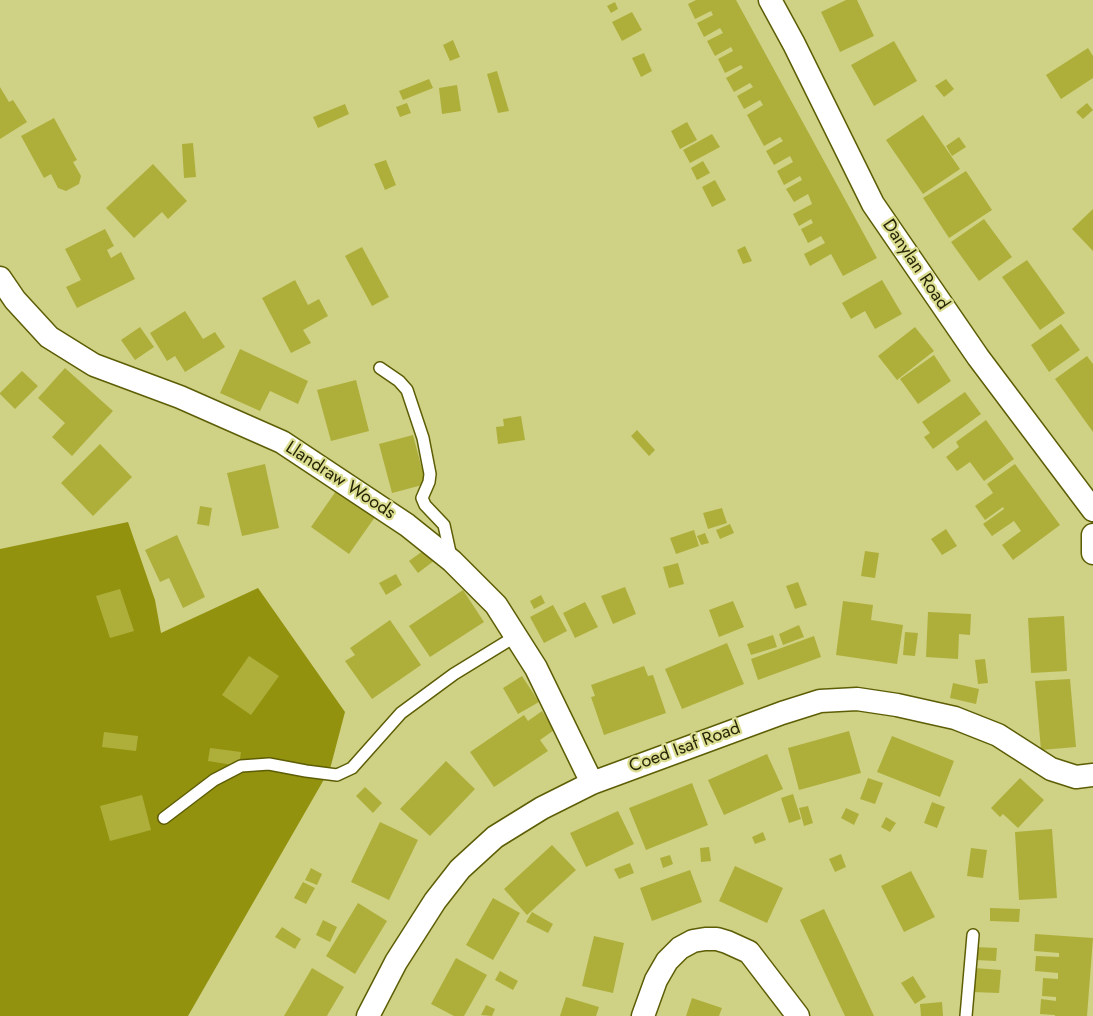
<!DOCTYPE html>
<html>
<head>
<meta charset="utf-8">
<style>
	body { margin:0 }
	canvas { display:block; background:#cfd184 }
</style>
</head>
<body>
<canvas width="1093" height="1016"></canvas>
<script>
const ctx = document.querySelector('canvas').getContext('2d');
ctx.lineJoin = 'round';
function fill(path, color) { ctx.fillStyle = color; ctx.fill(path, 'evenodd'); }
const toPath = rows => new Path2D(rows.map(r => 'M' + r).join(''));
function trace(path, color, width, dash) { ctx.strokeStyle = color; ctx.lineWidth = width; ctx.lineCap = dash ? 'butt' : 'round'; ctx.setLineDash(dash || []); ctx.stroke(path); }
function drawText(font, color, halo, rows, align = 'center') {
  ctx.font = font + ' Jost,sans-serif'; ctx.lineWidth = 4.5; ctx.setLineDash([]); ctx.textBaseline = 'middle'; ctx.strokeStyle = halo; ctx.fillStyle = color; for (const [text, x, y, turn = 0] of rows) {
    ctx.save(); ctx.translate(x, y); ctx.rotate((+turn || 0) * Math.PI / 180); ctx.textAlign = isNaN(turn) ? turn : align; if (halo) ctx.strokeText(text, 0, 0); ctx.fillText(text, 0, 0); ctx.restore();
  }
}
fill(toPath([
	[128,522,155,600,161,633,258,588,345,712,330,769,188,1016,0,1016,0,549]
]), '#93920f');
fill(toPath([
	[696,0,736,0,877,258,843,276,831,254,810,266,804,254,825,243,821,236,808,243,801,229,813,223,811,219,799,226,793,214,812,204,808,194,794,202,786,189,802,180,800,176,784,185,777,171,793,162,790,156,774,165,766,151,783,141,780,137,764,146,747,115,763,105,760,100,744,109,737,96,753,87,750,83,734,92,726,78,743,68,741,65,725,73,718,59,733,51,731,47,715,56,707,41,723,33,720,28,704,37,697,23,713,15,711,11,695,19,688,4],
	[846,0,857,0,874,36,840,52,821,12],
	[615,2,618,9,611,13,607,6],
	[632,12,642,30,622,41,612,22],
	[453,40,460,57,450,61,443,45],
	[894,41,917,81,874,106,851,65],
	[1088,48,1093,56,1093,78,1061,99,1046,75],
	[644,53,652,71,641,77,632,58],
	[497,71,509,111,498,113,487,74],
	[429,79,433,88,403,100,399,91],
	[946,79,954,89,944,97,935,86],
	[457,85,461,111,442,114,439,88],
	[0,87,9,102,13,100,27,122,0,139],
	[407,103,411,113,400,117,396,107],
	[1087,103,1093,110,1083,119,1076,112],
	[345,104,349,114,318,128,313,117],
	[923,115,960,169,923,194,886,140],
	[54,118,77,160,73,162,81,176,79,184,66,191,58,188,51,174,44,178,21,136],
	[687,122,697,140,680,149,671,131],
	[712,134,720,147,690,163,683,150],
	[959,137,966,147,952,156,946,146],
	[193,143,196,177,184,178,182,144],
	[386,160,396,185,385,190,374,164],
	[703,161,710,173,697,180,691,168],
	[153,164,187,201,168,219,162,212,134,238,106,208],
	[966,171,992,210,949,238,923,198],
	[715,180,726,200,712,207,702,187],
	[1093,209,1093,251,1072,229],
	[984,219,1012,257,979,281,951,242],
	[105,229,114,246,107,250,111,258,121,252,135,279,77,308,66,287,81,280,65,249],
	[745,246,752,261,743,264,737,250],
	[362,247,389,297,372,306,345,256],
	[1027,260,1065,313,1040,330,1002,277],
	[295,280,308,305,319,299,328,316,303,330,311,343,291,353,262,298],
	[882,280,902,314,875,329,865,311,851,319,842,303],
	[185,311,203,339,215,332,225,347,185,372,175,356,167,361,150,333],
	[1061,324,1080,350,1049,372,1031,345],
	[140,327,154,347,135,360,121,340],
	[915,327,934,351,897,380,878,356],
	[240,349,308,381,298,404,270,391,260,411,220,393],
	[934,355,951,381,918,404,900,379],
	[1087,356,1093,364,1093,432,1055,379],
	[65,368,113,411,72,456,52,437,65,423,38,398],
	[22,371,38,386,15,409,0,394,0,393],
	[356,380,369,431,331,441,317,390],
	[965,392,981,414,933,449,924,437,930,433,922,422],
	[521,416,525,440,498,444,496,427,504,426,503,419],
	[986,420,1014,459,984,481,970,462,957,471,946,457,959,447,956,442],
	[637,430,655,450,649,456,631,436],
	[413,435,426,484,392,493,379,444],
	[100,444,132,477,93,516,61,483],
	[265,464,279,528,242,536,227,473],
	[1015,464,1060,525,1013,560,1002,545,1021,531,1014,521,992,536,983,524,1004,509,1003,507,985,520,975,506,993,493,987,484],
	[336,491,375,517,349,554,311,527],
	[200,506,212,508,209,526,197,524],
	[722,508,727,523,708,529,703,513],
	[730,524,734,533,720,539,716,530],
	[946,529,957,546,942,555,931,539],
	[694,530,699,546,676,554,670,538],
	[705,533,709,543,701,545,697,536],
	[177,535,205,597,183,608,169,578,160,582,145,550],
	[427,548,435,560,418,573,409,561],
	[865,551,879,553,875,578,861,576],
	[678,563,684,584,669,588,663,567],
	[396,574,402,585,386,595,379,583],
	[798,582,807,605,795,609,786,586],
	[625,587,636,614,613,624,601,596],
	[120,589,134,631,110,638,96,596],
	[463,590,484,622,430,657,409,626],
	[541,595,545,603,534,609,530,601],
	[733,601,744,627,719,637,709,610],
	[843,601,873,605,871,620,903,625,897,664,836,655],
	[585,602,598,627,575,638,563,613],
	[553,605,567,631,544,643,530,617],
	[928,612,971,614,970,635,959,634,958,659,926,657],
	[1064,616,1067,671,1031,673,1028,618],
	[390,620,421,665,372,699,345,661,355,655,350,648],
	[799,625,804,637,783,645,779,634],
	[905,632,918,633,915,656,903,655],
	[773,635,777,647,751,655,747,644],
	[814,636,821,657,758,680,751,659],
	[727,643,744,684,682,709,665,669],
	[249,656,279,676,251,715,222,695],
	[985,659,988,683,978,684,975,660],
	[644,666,648,676,653,675,666,713,604,735,591,697,595,696,591,685],
	[522,676,539,702,518,714,503,688],
	[1070,679,1076,747,1041,750,1035,681],
	[953,683,979,689,976,704,950,698],
	[542,711,554,730,540,740,548,751,494,787,470,752,524,715,528,721],
	[849,731,861,773,799,790,788,748],
	[104,732,138,736,136,751,102,747],
	[892,736,954,761,940,797,877,772],
	[210,748,241,752,239,766,208,761],
	[767,754,783,789,724,815,708,780],
	[446,761,475,789,430,836,400,809],
	[868,778,883,783,875,804,860,799],
	[1020,778,1044,800,1018,828,1003,814,1000,817,991,808],
	[692,783,708,825,646,850,629,808],
	[365,787,382,803,373,813,356,796],
	[793,794,801,819,789,823,781,798],
	[142,795,151,830,110,841,100,806],
	[932,802,945,807,937,828,924,823],
	[808,806,813,823,804,826,799,808],
	[846,808,859,814,854,825,841,818],
	[618,811,634,844,586,867,570,833],
	[886,817,896,823,890,832,881,827],
	[380,822,418,840,389,900,351,882],
	[1052,829,1057,898,1019,900,1015,832],
	[763,832,766,840,755,844,752,837],
	[552,845,576,870,527,915,504,889],
	[709,847,711,861,701,862,700,848],
	[971,848,987,850,983,878,967,876],
	[841,854,846,867,835,872,829,859],
	[670,855,673,864,663,868,660,858],
	[630,863,634,873,619,879,614,869],
	[735,866,783,888,767,923,719,901],
	[311,868,322,874,317,885,305,880],
	[690,870,702,902,652,921,640,888],
	[911,871,935,917,904,932,881,886],
	[303,882,315,888,306,904,294,898],
	[493,898,520,913,493,960,466,945],
	[358,903,387,921,355,974,326,956],
	[990,908,1020,909,1019,922,990,921],
	[824,909,842,947,874,1016,845,1016,836,997,800,920],
	[532,912,553,924,548,933,526,922],
	[323,920,337,927,330,942,316,935],
	[282,927,301,939,295,949,275,937],
	[1035,934,1093,938,1087,1016,1055,1016,1055,1015,1040,1014,1041,999,1056,1001,1056,997,1042,996,1043,978,1058,979,1058,973,1035,971,1036,956,1059,957,1059,953,1034,951],
	[594,936,624,943,613,993,582,986],
	[975,947,997,948,996,961,975,960],
	[456,958,487,975,464,1016,454,1016,431,1004],
	[312,968,344,987,328,1014,327,1016,284,1016],
	[974,968,1001,970,999,993,972,992],
	[500,971,518,981,513,990,495,980],
	[913,976,926,997,915,1004,901,983],
	[566,997,599,1007,596,1016,560,1016],
	[692,998,722,1008,719,1016,686,1016],
	[942,1002,943,1016,921,1016,920,1004],
	[486,1005,495,1009,492,1016,481,1015]
]), '#aeaf3b');
const service = toPath([
	[380,368,399,381,407,390,423,438,430,474,429,482,422,498,425,505,444,525,451,557],
	[164,818,214,780,241,766,269,764,306,771,337,775,352,768,401,713,454,674,516,636],
	[966,1016,973,935]
]);
const minor = toPath([
	[770,0,794,44,873,204,978,357,1093,510],
	[0,278,15,300,49,337,94,365,180,397,282,442,407,525,452,561,496,605,536,668,592,783],
	[1093,535,1093,553],
	[368,1016,396,962,435,901,460,869,495,837,542,808,592,783,782,713,820,701,857,699,897,705,955,718,998,735,1051,769,1076,777,1093,775],
	[643,1016,656,980,667,961,680,948,693,941,705,939,717,939,727,942,749,952,798,1016]
]);
trace(service, '#5d5d05', 14);
trace(minor, '#5d5d05', 25);
trace(service, '#fff', 11);
trace(minor, '#fff', 22);
drawText('18px', '#272707', '#dcde91', [
	["Danylan Road",915,265,56],
	["Llandraw Woods",340,481,33],
	["Coed Isaf Road",685,748,-20]
]);
</script>
</body>
</html>
